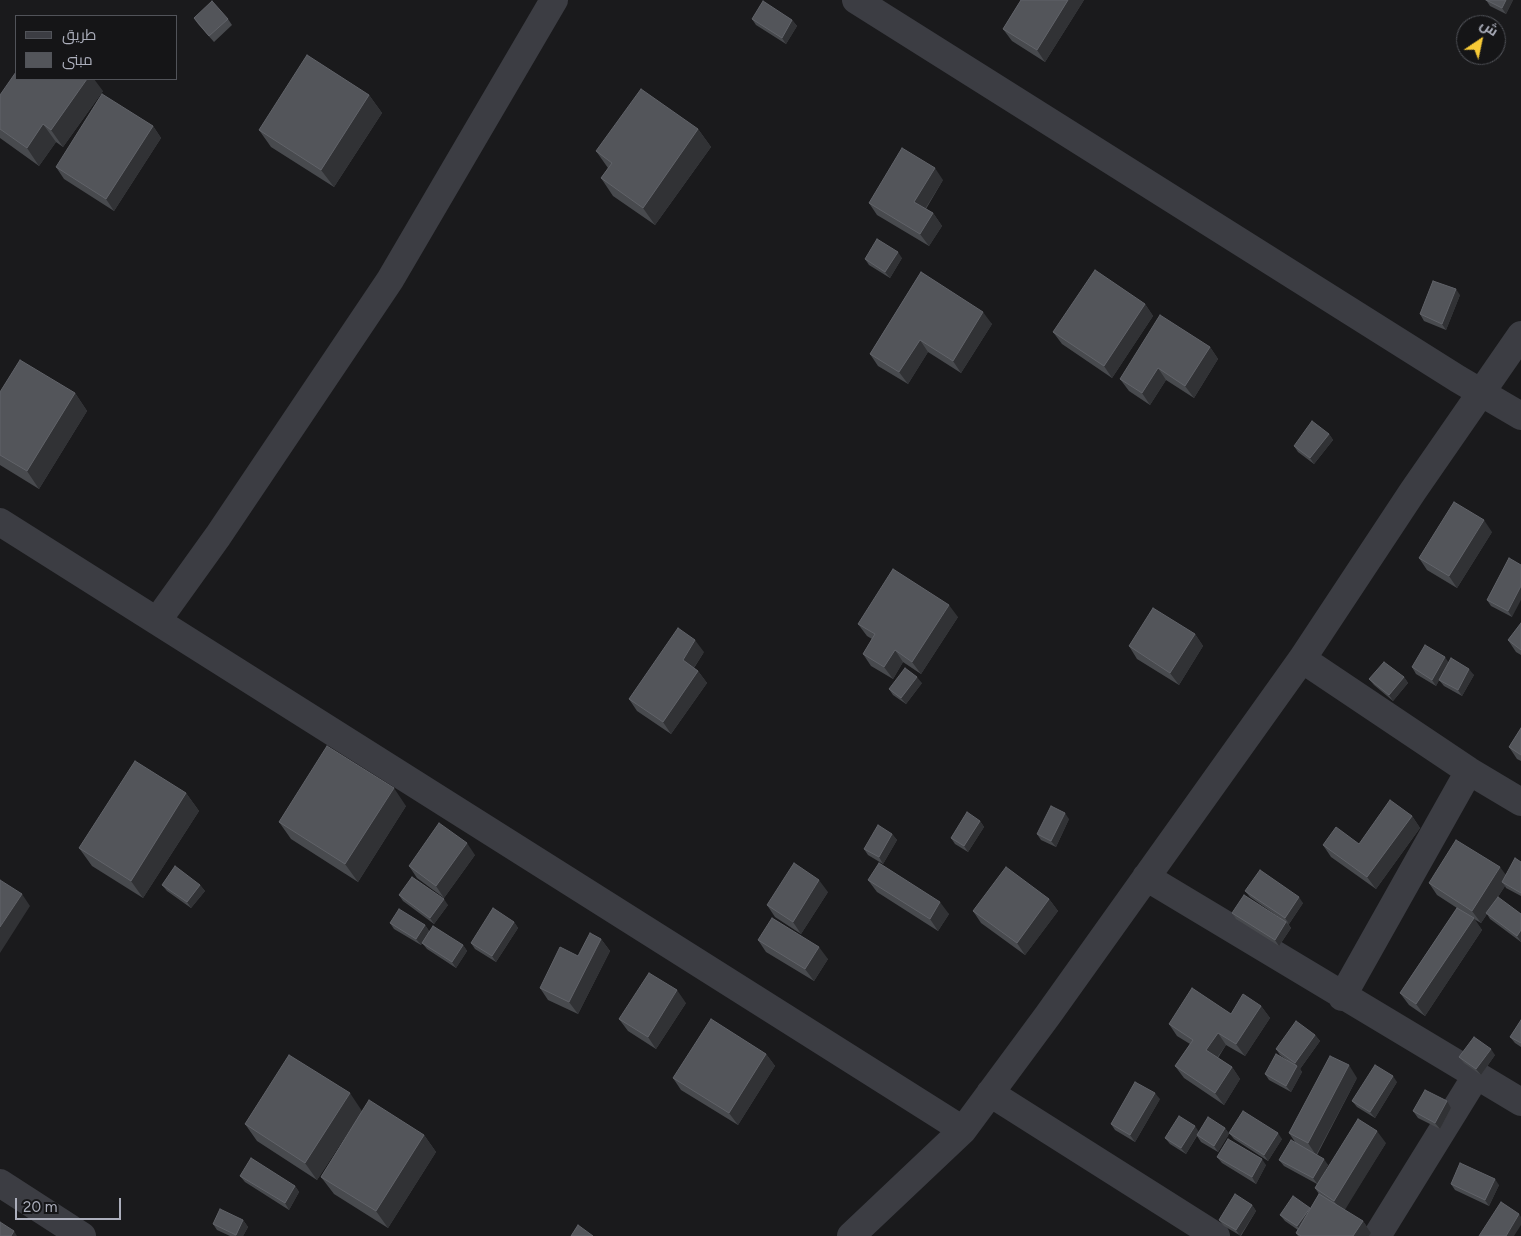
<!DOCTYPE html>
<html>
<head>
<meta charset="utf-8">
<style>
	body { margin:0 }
	#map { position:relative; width:1521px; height:1236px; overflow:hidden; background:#1a1a1c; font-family:Figtree,Cairo,sans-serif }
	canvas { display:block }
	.legend { position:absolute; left:15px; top:15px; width:162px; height:65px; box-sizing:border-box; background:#151517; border:1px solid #515359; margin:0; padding:6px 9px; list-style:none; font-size:15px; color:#acafbc }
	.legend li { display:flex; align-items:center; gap:10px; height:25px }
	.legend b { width:25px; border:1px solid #515359 }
	.north { position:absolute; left:1456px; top:15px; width:50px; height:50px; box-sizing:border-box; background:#151517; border:1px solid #515359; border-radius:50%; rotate:34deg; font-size:14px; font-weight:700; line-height:20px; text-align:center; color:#acafbc }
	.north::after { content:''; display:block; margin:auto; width:18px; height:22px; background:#f8ca36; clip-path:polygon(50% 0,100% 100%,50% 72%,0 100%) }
	.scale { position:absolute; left:15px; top:1198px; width:106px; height:22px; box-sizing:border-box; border:2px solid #acafbc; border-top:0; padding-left:6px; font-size:15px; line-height:18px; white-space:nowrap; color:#acafbc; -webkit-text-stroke:4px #151517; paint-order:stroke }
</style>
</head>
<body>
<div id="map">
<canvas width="1521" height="1236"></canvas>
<ul class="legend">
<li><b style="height:6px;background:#3c3d43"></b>طريق</li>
<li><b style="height:14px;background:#53555a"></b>مبنى</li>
</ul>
<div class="north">ش</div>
<div class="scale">20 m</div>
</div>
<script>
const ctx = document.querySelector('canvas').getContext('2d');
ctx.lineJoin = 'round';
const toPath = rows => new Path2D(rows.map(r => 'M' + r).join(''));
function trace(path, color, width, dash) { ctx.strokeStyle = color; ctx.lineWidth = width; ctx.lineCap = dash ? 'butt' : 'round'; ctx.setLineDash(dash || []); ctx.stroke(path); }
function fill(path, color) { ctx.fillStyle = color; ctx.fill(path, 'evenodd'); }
trace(toPath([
	[856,0,1458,379,1521,416],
	[0,522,963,1130],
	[157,621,218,536,390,280,554,0],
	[1302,659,1469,771,1521,802],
	[1146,877,1521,1102],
	[1342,997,1469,771],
	[990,1093,1216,1236],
	[0,1183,82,1236],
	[851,1236,963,1130,1048,1015,1302,659,1413,491,1521,335],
	[1377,1236,1476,1076]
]), '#3c3d43', 28);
fill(toPath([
	[1021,0,1084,0,1045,62,1012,41,1003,29],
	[1486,0,1513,0,1506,14,1490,6],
	[194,18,228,19,232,25,214,42,198,24],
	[752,19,792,20,797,26,786,44,756,25],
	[103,91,63,147,56,142,39,166,0,138,0,95],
	[369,95,382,113,334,187,271,147,259,130],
	[153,126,161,138,114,211,64,179,56,167],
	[698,129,711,147,655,225,613,196,601,178,608,168,596,151],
	[943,180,926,209,933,213,942,226,929,246,877,215,869,203],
	[902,258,890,278,869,265,865,259],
	[921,272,992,324,961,373,928,352,908,384,878,366,870,354],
	[1460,295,1446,330,1424,321,1420,314],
	[1145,304,1153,316,1112,378,1062,344,1053,332],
	[1210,347,1218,359,1194,398,1166,380,1150,405,1129,391,1120,379],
	[0,392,75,393,87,411,39,489,0,465],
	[1329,434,1333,440,1314,464,1298,452,1294,446],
	[1492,532,1457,588,1427,570,1419,558],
	[1509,558,1512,617,1491,606,1487,600],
	[958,617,921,674,903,662,893,679,871,666,863,654,872,639,867,636,858,624],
	[1521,623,1521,655,1516,652,1508,640],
	[1195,634,1203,646,1179,685,1137,659,1129,646],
	[704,652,694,668,698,671,707,683,671,734,637,711,629,699],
	[1449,663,1474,675,1462,696,1444,686,1439,680,1436,686,1416,674,1412,667],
	[1404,677,1408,683,1393,701,1374,685,1369,679],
	[922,683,906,704,893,695,889,689],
	[1521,728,1521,761,1517,759,1509,747],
	[186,793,199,811,143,898,92,866,79,848],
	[406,806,358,882,291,839,279,822],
	[1412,816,1420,828,1376,889,1331,857,1323,845,1359,844],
	[1069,819,1056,847,1041,840,1037,834],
	[980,821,984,827,968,852,955,844,951,838],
	[892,834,897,840,883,864,868,855,864,849],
	[475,855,444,898,417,878,409,866],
	[1521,862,1521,896,1506,888,1505,886,1494,903,1521,914,1521,942,1490,919,1487,914,1481,923,1474,919,1482,930,1425,1016,1409,1005,1400,993,1457,908,1437,895,1429,883,1506,875],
	[868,880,949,914,938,931,877,892],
	[162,885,200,885,205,891,191,908,167,891],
	[1245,891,1303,903,1289,924,1287,922,1291,928,1279,946,1236,919,1232,913,1280,918,1250,897],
	[828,892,801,934,775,917,767,905],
	[399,895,448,905,434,924,403,901],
	[1049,899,1058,911,1025,955,981,923,973,911],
	[514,922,518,928,496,962,475,949,471,943],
	[390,923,425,925,429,931,463,945,467,951,456,968,427,949,422,943,421,945,394,929],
	[601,939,610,951,578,1014,548,1000,540,988,578,956],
	[758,940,828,959,814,981,766,952],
	[686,1003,656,1049,628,1031,619,1019],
	[1261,1006,1270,1018,1245,1056,1226,1045,1218,1058,1232,1067,1240,1079,1224,1105,1184,1078,1175,1066,1190,1044,1177,1036,1169,1024,1231,1014],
	[1521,1020,1521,1047,1515,1043,1510,1037],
	[1315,1035,1320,1041,1300,1069,1302,1072,1291,1092,1269,1080,1265,1074,1287,1060,1280,1055,1276,1049],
	[766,1054,775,1066,738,1125,681,1090,673,1078],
	[1495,1055,1481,1075,1464,1063,1459,1057],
	[1357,1078,1317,1155,1328,1165,1319,1181,1386,1143,1344,1210,1363,1221,1371,1233,1369,1236,1298,1236,1296,1233,1298,1230,1285,1221,1280,1215,1310,1209,1319,1194,1315,1188,1317,1184,1284,1166,1279,1160,1295,1142,1289,1133],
	[1397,1082,1375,1118,1357,1107,1352,1101],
	[1160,1099,1135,1142,1115,1130,1111,1124],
	[1451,1108,1440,1129,1418,1118,1413,1111],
	[362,1111,424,1135,436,1152,388,1228,334,1194,321,1177,360,1114,317,1180,257,1141,245,1124],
	[1225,1128,1229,1134,1218,1152,1201,1142,1197,1136,1186,1154,1170,1144,1165,1138,1199,1132],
	[1229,1133,1282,1139,1268,1161,1234,1139],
	[1217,1157,1266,1165,1256,1184,1222,1163],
	[240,1176,295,1186,299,1192,289,1210,245,1182],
	[1451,1184,1499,1185,1489,1206,1455,1190],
	[1252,1205,1256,1211,1241,1236,1224,1226,1219,1220],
	[243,1220,248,1227,243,1236,230,1236,217,1230,213,1224]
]), '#484a4e');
fill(toPath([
	[1068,0,1084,0,1045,62,1037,50],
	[1506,0,1513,0,1506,14,1502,8],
	[792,20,797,26,786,44,782,38],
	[87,79,94,79,103,91,63,147,51,130],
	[369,95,382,113,334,187,321,170],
	[43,124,56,142,39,166,27,148],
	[153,126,161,138,114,211,106,199],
	[698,129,711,147,655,225,643,208],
	[935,168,943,180,922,214,914,202],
	[933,213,942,226,929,246,920,234],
	[898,252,902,258,890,278,885,272],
	[1456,289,1460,295,1446,330,1442,324],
	[1145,304,1153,316,1112,378,1104,366],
	[983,312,992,324,961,373,953,361],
	[920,340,928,352,908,384,899,372],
	[1210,347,1218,359,1194,398,1185,386],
	[1158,368,1166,380,1150,405,1142,393],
	[75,393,87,411,39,489,27,471],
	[1329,434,1333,440,1314,464,1310,458],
	[1484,520,1492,532,1457,588,1449,576],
	[1521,586,1521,600,1512,617,1508,611],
	[949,605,958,617,921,674,912,662],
	[1195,634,1203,646,1179,685,1170,673],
	[695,640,704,652,691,672,683,660],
	[895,650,903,662,893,679,884,667],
	[1445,657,1449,663,1436,686,1432,680],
	[1469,669,1474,675,1462,696,1458,690],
	[698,671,707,683,671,734,663,722],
	[917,677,922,683,906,704,901,698],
	[1404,677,1408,683,1393,701,1389,695],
	[394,788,406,806,358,882,345,864],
	[186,793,199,811,143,898,131,881],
	[1065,813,1069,819,1056,847,1051,841],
	[1412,816,1420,828,1376,889,1367,877],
	[980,821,984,827,968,852,964,846],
	[892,834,897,840,883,864,879,857],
	[467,843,475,855,444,898,436,886],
	[1500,867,1509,879,1502,882,1505,886,1481,923,1472,911],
	[819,880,828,892,801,934,793,922],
	[200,885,205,891,191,908,187,902],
	[22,894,30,906,0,953,0,927],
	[1299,897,1303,903,1289,924,1285,918],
	[444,899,448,905,434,924,430,918],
	[1049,899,1058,911,1025,955,1017,943],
	[940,902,949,914,938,931,930,919],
	[1474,918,1482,930,1425,1016,1416,1004],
	[514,922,518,928,496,962,492,956],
	[1286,922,1291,928,1279,946,1275,940],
	[425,925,429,931,421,945,416,939],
	[1521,930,1521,942,1517,936],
	[601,939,610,951,578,1014,569,1002],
	[463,945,467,951,456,968,452,962],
	[819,947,828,959,814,981,805,969],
	[677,990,686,1003,656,1049,648,1037],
	[1261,1006,1270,1018,1245,1056,1236,1044],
	[1218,1033,1226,1045,1214,1062,1206,1050],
	[1315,1035,1320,1041,1300,1069,1302,1072,1291,1092,1286,1086,1297,1066,1295,1063],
	[1491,1049,1495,1055,1481,1075,1476,1069],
	[766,1054,775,1066,738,1125,729,1113],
	[1349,1065,1357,1078,1316,1155,1308,1143],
	[1232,1067,1240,1079,1224,1105,1215,1093],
	[1393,1076,1397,1082,1375,1118,1370,1112],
	[350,1093,362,1111,317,1180,305,1163],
	[1155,1093,1160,1099,1135,1142,1130,1135],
	[1447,1101,1451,1108,1440,1129,1435,1123],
	[1195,1126,1199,1132,1186,1154,1181,1148],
	[1225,1128,1229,1134,1218,1152,1214,1146],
	[1377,1131,1386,1143,1343,1213,1334,1201],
	[1278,1133,1282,1139,1268,1161,1264,1155],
	[424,1135,436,1152,388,1228,376,1211],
	[1262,1159,1266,1165,1256,1184,1252,1177],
	[1324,1159,1328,1165,1318,1185,1313,1178],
	[1495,1179,1499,1185,1489,1206,1485,1200],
	[295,1186,299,1192,289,1210,285,1203],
	[1252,1205,1256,1211,1240,1236,1236,1230],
	[1310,1208,1314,1214,1301,1232,1297,1226],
	[1519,1214,1521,1217,1521,1225,1514,1236,1506,1236],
	[243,1220,248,1227,243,1236,236,1236],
	[1363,1221,1371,1233,1369,1236,1353,1236],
	[14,1231,17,1236,11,1236]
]), '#313235');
const building = toPath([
	[1021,0,1068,0,1037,50,1003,29,1021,0],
	[1486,0,1506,0,1502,8,1486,0],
	[212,1,228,19,209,36,194,18,212,1],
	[763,1,792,20,782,38,752,19,763,1],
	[307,55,369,95,321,170,259,130,307,55],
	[16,72,16,79,87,79,51,130,43,124,27,148,0,129,0,95,16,72],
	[641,89,698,129,643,208,601,178,612,163,596,151,641,89],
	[102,94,153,126,106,199,56,167,102,94],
	[902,148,935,168,914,202,933,213,920,234,869,203,902,148],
	[877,239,898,252,885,272,865,259,877,239],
	[1095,270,1145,304,1104,366,1053,332,1095,270],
	[921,272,983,312,953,361,920,340,899,372,870,354,921,272],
	[1433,281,1456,289,1442,324,1420,314,1433,281],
	[1160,315,1210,347,1185,386,1158,368,1142,393,1120,379,1160,315],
	[20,360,75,393,27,471,0,455,0,392,20,360],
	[1312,421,1329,434,1310,458,1294,446,1312,421],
	[1454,502,1484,520,1449,576,1419,558,1454,502],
	[1509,558,1521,565,1521,586,1508,611,1487,600,1509,558],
	[893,569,949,605,912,662,895,650,884,667,863,654,875,634,858,624,893,569],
	[1153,608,1195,634,1170,673,1129,646,1153,608],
	[1521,623,1521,650,1508,640,1521,623],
	[678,628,695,640,683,660,698,671,663,722,629,699,678,628],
	[1425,645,1445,657,1432,680,1412,667,1425,645],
	[1451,658,1469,669,1458,690,1439,680,1451,658],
	[1384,662,1404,677,1389,695,1369,679,1384,662],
	[905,668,917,677,901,698,889,689,905,668],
	[1521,728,1521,755,1509,747,1521,728],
	[327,746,394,788,345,864,279,822,327,746],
	[135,761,186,793,131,881,79,848,135,761],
	[1390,800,1412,816,1367,877,1323,845,1336,827,1359,844,1390,800],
	[1051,806,1065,813,1051,841,1037,834,1051,806],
	[967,812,980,821,964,846,951,838,967,812],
	[439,823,467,843,436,886,409,866,439,823],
	[878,825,892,834,879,857,864,849,878,825],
	[1456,840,1500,867,1472,911,1429,883,1456,840],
	[1515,858,1521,862,1521,893,1502,882,1515,858],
	[794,863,819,880,793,922,767,905,794,863],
	[879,863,940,902,930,919,868,880,879,863],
	[175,866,200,885,187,902,162,885,175,866],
	[1006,867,1049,899,1017,943,973,911,1006,867],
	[1260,870,1299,897,1285,918,1245,891,1260,870],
	[412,877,444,899,430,918,399,895,412,877],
	[0,880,22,894,0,927,0,880],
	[1244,895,1286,922,1275,940,1232,913,1244,895],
	[1498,897,1521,914,1521,930,1517,936,1486,913,1498,897],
	[493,908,514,922,492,956,471,943,493,908],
	[1457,908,1474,918,1416,1004,1400,993,1457,908],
	[399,909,425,925,416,939,390,923,399,909],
	[772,918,819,947,805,969,758,940,772,918],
	[433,926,463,945,452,962,422,943,433,926],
	[590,933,601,939,569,1002,540,988,560,947,578,956,590,933],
	[649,973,677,990,648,1037,619,1019,649,973],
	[1192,988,1231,1014,1243,994,1261,1006,1236,1044,1218,1033,1206,1050,1232,1067,1215,1093,1175,1066,1193,1040,1169,1024,1192,988],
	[711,1019,766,1054,729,1113,673,1078,711,1019],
	[1521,1020,1521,1043,1510,1037,1521,1020],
	[1296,1021,1315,1035,1295,1063,1276,1049,1296,1021],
	[1474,1037,1491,1049,1476,1069,1459,1057,1474,1037],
	[1276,1054,1297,1066,1286,1086,1265,1074,1276,1054],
	[289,1055,350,1093,305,1163,245,1124,289,1055],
	[1330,1056,1349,1065,1308,1143,1289,1133,1330,1056],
	[1375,1065,1393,1076,1370,1112,1352,1101,1375,1065],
	[1135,1082,1155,1093,1130,1135,1111,1124,1135,1082],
	[1425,1090,1447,1101,1435,1123,1413,1111,1425,1090],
	[369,1100,424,1135,376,1211,321,1177,369,1100],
	[1243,1111,1278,1133,1264,1155,1229,1133,1243,1111],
	[1179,1116,1195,1126,1181,1148,1165,1138,1179,1116],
	[1208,1117,1225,1128,1214,1146,1197,1135,1208,1117],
	[1358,1119,1377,1131,1334,1201,1315,1188,1358,1119],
	[1228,1139,1262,1159,1252,1177,1217,1157,1228,1139],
	[1291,1140,1324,1159,1313,1178,1279,1160,1291,1140],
	[251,1158,295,1186,285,1203,240,1176,251,1158],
	[1460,1163,1495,1179,1485,1200,1451,1184,1460,1163],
	[1235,1194,1252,1205,1236,1230,1219,1220,1235,1194],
	[1319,1194,1363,1221,1353,1236,1301,1236,1296,1233,1319,1194],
	[1293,1196,1310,1208,1297,1226,1280,1215,1293,1196],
	[1501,1202,1519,1214,1506,1236,1479,1236,1501,1202],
	[220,1209,243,1220,236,1235,213,1224,220,1209],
	[0,1222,14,1231,11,1236,0,1236,0,1222],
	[578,1225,593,1236,571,1236,578,1225]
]);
fill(building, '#53555a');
trace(building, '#616369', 1);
</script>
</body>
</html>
